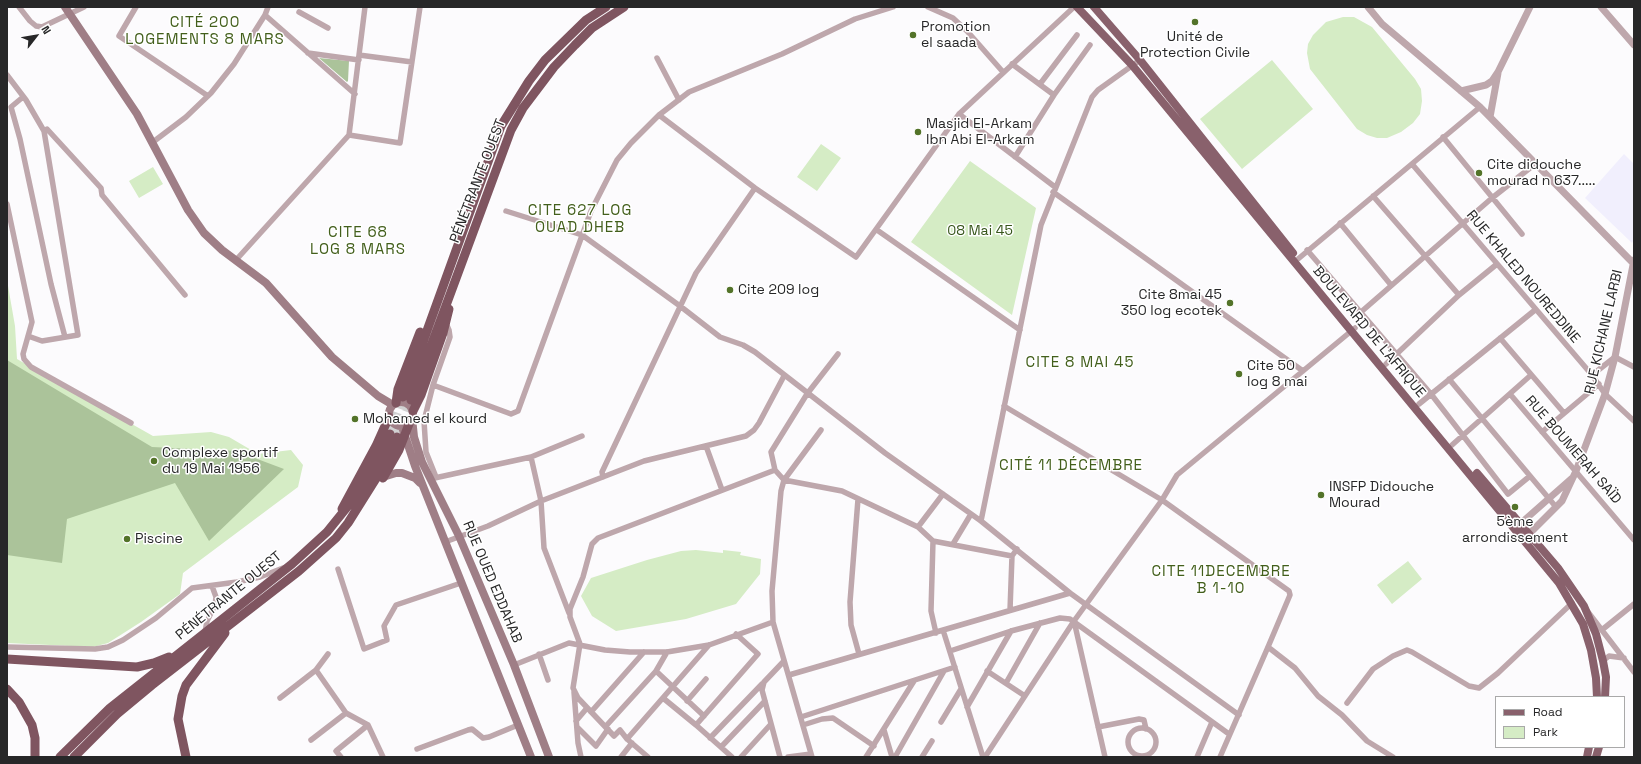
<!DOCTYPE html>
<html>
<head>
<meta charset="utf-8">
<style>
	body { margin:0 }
	#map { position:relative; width:1641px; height:764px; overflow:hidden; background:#fcfbfd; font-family:"Space Grotesk",sans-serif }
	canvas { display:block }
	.frame { position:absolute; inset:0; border:8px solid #272728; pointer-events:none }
	.legend { position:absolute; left:1495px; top:696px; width:130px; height:52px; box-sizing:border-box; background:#fff; border:1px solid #a9a9a9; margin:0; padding:5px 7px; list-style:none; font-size:12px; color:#272728 }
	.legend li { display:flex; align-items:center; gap:8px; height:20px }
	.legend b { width:20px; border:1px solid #a9a9a9 }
	.north { position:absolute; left:16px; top:16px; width:40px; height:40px; -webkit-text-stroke:3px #fff; paint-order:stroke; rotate:59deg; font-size:11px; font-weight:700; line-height:16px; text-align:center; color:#272728 }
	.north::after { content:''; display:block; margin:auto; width:14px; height:18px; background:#272728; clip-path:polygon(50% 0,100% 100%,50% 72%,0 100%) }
</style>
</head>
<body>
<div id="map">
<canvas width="1641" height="764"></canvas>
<div class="frame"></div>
<ul class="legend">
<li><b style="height:5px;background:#89616c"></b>Road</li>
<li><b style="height:11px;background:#d5ecc5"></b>Park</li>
</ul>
<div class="north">N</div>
</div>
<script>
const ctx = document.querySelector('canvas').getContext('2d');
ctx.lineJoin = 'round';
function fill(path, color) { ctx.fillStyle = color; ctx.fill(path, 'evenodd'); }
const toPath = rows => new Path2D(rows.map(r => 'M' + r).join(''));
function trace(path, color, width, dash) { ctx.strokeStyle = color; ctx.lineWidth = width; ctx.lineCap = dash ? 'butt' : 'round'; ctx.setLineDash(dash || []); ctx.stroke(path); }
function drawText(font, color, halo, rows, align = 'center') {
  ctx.font = font + ' "Space Grotesk",sans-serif'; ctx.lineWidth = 3; ctx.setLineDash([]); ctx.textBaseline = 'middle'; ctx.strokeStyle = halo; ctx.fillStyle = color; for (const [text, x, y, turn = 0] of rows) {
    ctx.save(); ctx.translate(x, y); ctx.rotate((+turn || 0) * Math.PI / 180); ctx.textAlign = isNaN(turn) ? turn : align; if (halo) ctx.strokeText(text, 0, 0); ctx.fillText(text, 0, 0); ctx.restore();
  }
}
fill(toPath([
	[1624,154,1634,164,1634,239,1632,243,1585,198]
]), '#f1effd');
fill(toPath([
	[1343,17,1354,17,1372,27,1415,79,1421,89,1422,101,1420,114,1413,123,1401,132,1387,138,1377,138,1367,135,1357,129,1310,69,1307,53,1308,44,1313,35,1326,22],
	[1272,60,1313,109,1242,169,1200,119],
	[821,144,841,158,817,191,797,177],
	[970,161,1036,208,1012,315,911,242],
	[153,167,163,184,139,198,129,181],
	[7,280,15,326,17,359,153,436,211,432,229,437,258,454,291,450,303,465,298,487,183,573,180,594,141,622,108,643,93,647,7,643],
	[696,550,723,553,723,550,741,552,740,555,761,559,760,574,736,604,686,619,616,631,592,616,581,596,591,578,647,560,681,551],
	[1408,561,1422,579,1392,604,1377,585]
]), '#d5ecc5');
fill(toPath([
	[319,58,349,61,348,81,347,82],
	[7,360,152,447,236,451,284,469,209,541,175,483,67,519,62,563,7,555]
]), '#abc39a');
trace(toPath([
	[390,434,403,397],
	[397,437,411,400]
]), '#d1d1d2', 9, [9, 4.5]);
trace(toPath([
	[19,7,30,21,36,26,42,27,84,7],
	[136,7,119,36,208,96],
	[928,7,953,18,967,31,1003,72],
	[299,12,328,28],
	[265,15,355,94],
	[308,53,359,60],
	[359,55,412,62],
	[657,58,679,100],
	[1012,64,1054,95],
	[7,75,26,100,44,131,47,129,101,188,102,195,185,295],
	[1040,84,1077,35],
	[23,97,11,107,20,139,51,284,65,337],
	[959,114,1055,187],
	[659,115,755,188,856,257,959,114,1074,7],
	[349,135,400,143,420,7],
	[1443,137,1522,234],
	[153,142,186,117,211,93,234,64,265,15,268,7],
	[1015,157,1054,95,1090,45],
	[1412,164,1592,375,1605,394,1634,421],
	[1053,192,1303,371],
	[1373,196,1459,295],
	[7,204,32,322,23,354,24,359,31,367,131,423],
	[506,211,582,235,680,306,720,337,743,345,755,352,885,453,981,521,1070,593,1239,715],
	[1340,223,1391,285],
	[877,230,1020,330],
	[1307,250,1431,394,1508,494,1530,476],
	[1298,259,1480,107],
	[236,260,349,135,365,7],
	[1361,312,1492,198,1535,164],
	[28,336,42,341,78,335,44,131],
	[1500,338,1564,413],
	[1386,364,1459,295,1497,264],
	[1592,375,1615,357,1634,367],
	[1449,379,1556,507],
	[433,385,511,414,518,411,591,211,617,160,631,143,659,115,689,92,782,54,855,19,893,7],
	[1510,394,1634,540],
	[1419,404,1535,310],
	[1004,406,1162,500,1289,591,1290,595,1268,647,1220,757],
	[1542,432,1599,384],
	[1452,445,1531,375],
	[706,446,722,490],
	[531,457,582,436],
	[775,470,771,452,807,394,838,354],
	[436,477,426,452,424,421,433,385,450,337,449,330,446,323],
	[603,477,602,472,696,273,755,188],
	[430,479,531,457,541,501,544,548,569,613],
	[858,499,850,602,851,625,859,654],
	[981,521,1041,225,1092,97,1098,90,1140,60],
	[918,527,943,494],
	[933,541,931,611,936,633],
	[445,542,488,526,541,501,644,461,746,436,754,430,759,423,784,376],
	[953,544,971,514],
	[338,569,364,649,387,640,384,626,396,605,461,583],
	[1010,610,1012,556,1017,549],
	[1588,612,1634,672],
	[1074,621,1105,757],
	[1603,629,1634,604],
	[943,630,983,757],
	[205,632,207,621,215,605,216,597,212,586],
	[7,647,95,649,108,647,123,640,156,618,192,588,237,582,260,577,283,568],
	[1268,647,1295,668,1318,696,1342,715,1367,741,1393,757],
	[950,651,1011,631,1060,618,1070,619,1229,734],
	[667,652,656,671,704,716],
	[539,654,548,680],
	[1603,661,1609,656,1624,658],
	[514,665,569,643,605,650,630,652,667,652,709,645,773,622],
	[316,670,346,713,368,725,383,757],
	[987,671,1025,696],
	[789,675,1070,593],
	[1006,683,1040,623],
	[574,692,578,743,581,757],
	[280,698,316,670,328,654],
	[663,698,696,725],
	[687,701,706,679],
	[1347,703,1373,669,1393,656,1407,650,1412,652,1469,686,1479,688,1498,673,1572,603],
	[967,707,1011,631],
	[591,712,644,652],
	[801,717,955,667],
	[576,721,587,708],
	[941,722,961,689],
	[803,725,822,719,833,718,874,746],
	[606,726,656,671],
	[577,727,596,746,608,729],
	[1098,727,1139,719,1144,720,1146,729],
	'1128 742a14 14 0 1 1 28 0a14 14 0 1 1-28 0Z',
	[884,730,892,757],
	[710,738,762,684],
	[627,739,620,730,614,736,578,698,573,688,580,644,570,617,570,609,583,577,592,544,598,538,775,470,784,480,842,491,918,527,933,541,1012,556],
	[311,740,346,713],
	[721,747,765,701],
	[417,749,468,730,472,729,483,738,489,737,518,725],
	[341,757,336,751,368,725],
	[621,757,632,743],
	[648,757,627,739,709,645],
	[732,757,696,725,758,654,736,634],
	[741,757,771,724],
	[780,757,762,690,764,682,784,661],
	[788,757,811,754],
	[812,757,773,622,772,591,781,491,784,480,821,430],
	[866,757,914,681],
	[895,757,944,671],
	[922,757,932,741],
	[985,757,1074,621,1162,500,1177,475,1355,328],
	[1197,757,1212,722]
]), '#bea7ac', 5.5);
trace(toPath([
	[1368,7,1382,24,1480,107,1633,263],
	[1601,7,1634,45],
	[1461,91,1486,85,1492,81,1498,72,1530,7],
	[1490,117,1498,73],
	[1520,524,1571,479],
	[1529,534,1562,501,1576,471,1605,394,1615,357,1634,260]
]), '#bea7ac', 7);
trace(toPath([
	[65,7,137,114,188,210,204,233,222,250,266,283,332,357,378,396,393,405],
	'389 414a12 12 0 1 1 24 0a12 12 0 1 1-24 0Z',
	[412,418,414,437,422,462,459,536,514,665,549,757],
	[402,427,415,466,531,757],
	[383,477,396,473,402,473,415,478,420,483]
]), '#9f7e86', 8);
trace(toPath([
	[1077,7,1132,65,1559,583,1583,624,1591,650,1596,678,1597,697],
	[1094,7,1140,60,1293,253],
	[1477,473,1558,568,1584,606,1596,634,1603,661,1606,677,1605,697],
	[1587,757,1589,747],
	[1596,757,1599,747]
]), '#89616c', 8);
trace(toPath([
	[403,397,501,126,529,81,545,60,586,20,606,7],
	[411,400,511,130,523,108,554,67,575,45,592,28,624,7],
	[396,403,398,389,420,332],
	[413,411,421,395,443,333,449,309],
	[383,478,399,450,409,424],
	[342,509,376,446,389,417],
	[7,659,137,667,154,663,169,657],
	[7,689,19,702,32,725,35,738,35,757],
	[60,757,110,708,292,564,327,532,365,485,390,434],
	[74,757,117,714,152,685,299,571,336,538,348,523,380,472,397,437],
	[186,757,178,719,182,696,186,685,225,633]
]), '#7f5560', 9);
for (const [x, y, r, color] of [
	[1195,22,4,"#537329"],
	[913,35,4,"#537329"],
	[918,132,4,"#537329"],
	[1479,173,4,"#537329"],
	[730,290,4,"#537329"],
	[1230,303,4,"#537329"],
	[1239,374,4,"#537329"],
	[355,419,4,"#537329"],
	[154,461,4,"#537329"],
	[1321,495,4,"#537329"],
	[1515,507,4,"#537329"],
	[127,539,4,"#537329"]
]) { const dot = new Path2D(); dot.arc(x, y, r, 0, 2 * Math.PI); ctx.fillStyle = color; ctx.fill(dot); trace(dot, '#fff', 1.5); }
drawText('14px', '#272728', '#fff', [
	["Promotion",921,27],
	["el saada",921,43],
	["Unité de",1195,37,"center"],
	["Protection Civile",1195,53,"center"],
	["Masjid El-Arkam",926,124],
	["Ibn Abi El-Arkam",926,140],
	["Cite didouche",1487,165],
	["mourad n 637.....",1487,181],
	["Cite 209 log",738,290],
	["Cite 8mai 45",1222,295,"right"],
	["350 log ecotek",1222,311,"right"],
	["Cite 50",1247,366],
	["log 8 mai",1247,382],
	["Mohamed el kourd",363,419],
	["Complexe sportif",162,453],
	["du 19 Mai 1956",162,469],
	["INSFP Didouche",1329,487],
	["Mourad",1329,503],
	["5ème",1515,522,"center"],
	["arrondissement",1515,538,"center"],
	["Piscine",135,539]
], 'left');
drawText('14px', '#272728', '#fff', [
	["PÉNÉTRANTE OUEST",478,181,-69],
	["RUE KHALED NOUREDDINE",1523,277,50],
	["BOULEVARD DE L'AFRIQUE",1369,332,50],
	["RUE KICHANE LARBI",1604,332,-77],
	["RUE BOUMERAH SAÏD",1573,450,49],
	["RUE OUED EDDAHAB",492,582,67],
	["PÉNÉTRANTE OUEST",229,596,-39]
]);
drawText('14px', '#37561b', '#fff', [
	["08 Mai 45",980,231]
]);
ctx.letterSpacing = '1px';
drawText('15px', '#435f1c', '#fff', [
	["CITÉ 200",205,23],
	["LOGEMENTS 8 MARS",205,40],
	["CITE 627 LOG",580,211],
	["OUAD DHEB",580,228],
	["CITE 68",358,233],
	["LOG 8 MARS",358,250],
	["CITE 8 MAI 45",1080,363],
	["CITÉ 11 DÉCEMBRE",1071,466],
	["CITE 11DECEMBRE",1221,572],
	["B 1-10",1221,589]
]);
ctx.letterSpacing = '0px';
</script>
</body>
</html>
